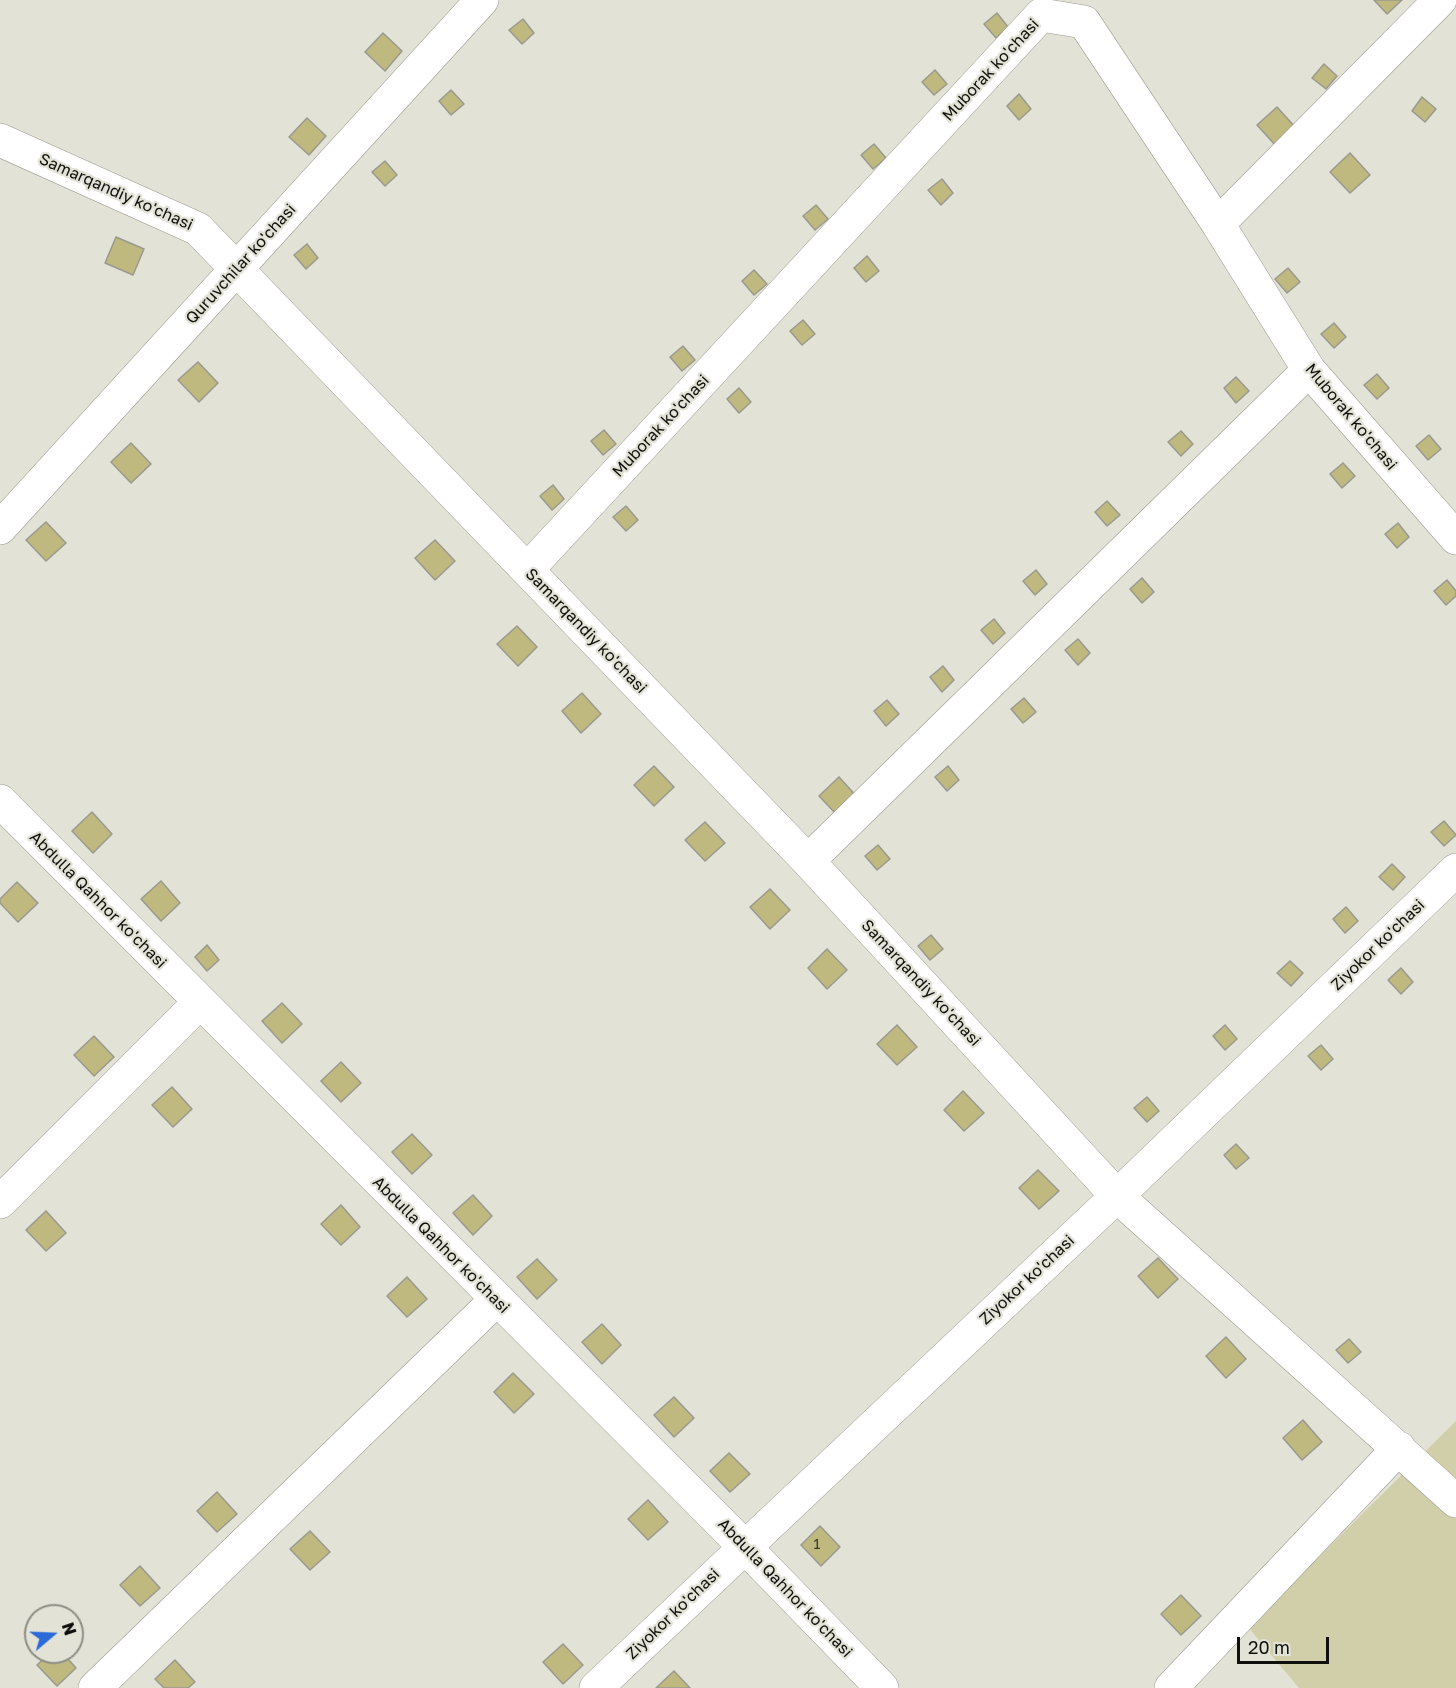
<!DOCTYPE html>
<html>
<head>
<meta charset="utf-8">
<style>
	body { margin:0 }
	#map { position:relative; width:1456px; height:1688px; overflow:hidden; background:#e3e2d7; font-family:"Golos Text",sans-serif }
	canvas { display:block }
	.north { position:absolute; left:24px; top:1604px; width:60px; height:60px; box-sizing:border-box; background:#e3e2d7; border:2px solid #8e8e86; border-radius:50%; rotate:71deg; font-size:16px; font-weight:700; line-height:24px; text-align:center; color:#0f0f0c }
	.north::after { content:''; display:block; margin:auto; width:21px; height:27px; background:#2a6bd8; clip-path:polygon(50% 0,100% 100%,50% 72%,0 100%) }
	.scale { position:absolute; left:1237px; top:1637px; width:92px; height:27px; box-sizing:border-box; border:3px solid #0f0f0c; border-top:0; padding-left:8px; font-size:18px; line-height:21px; white-space:nowrap; color:#0f0f0c; -webkit-text-stroke:4px #e3e2d7; paint-order:stroke }
</style>
</head>
<body>
<div id="map">
<canvas width="1456" height="1688"></canvas>
<div class="north">N</div>
<div class="scale">20 m</div>
</div>
<script>
const ctx = document.querySelector('canvas').getContext('2d');
ctx.lineJoin = 'round';
function fill(path, color) { ctx.fillStyle = color; ctx.fill(path, 'evenodd'); }
const toPath = rows => new Path2D(rows.map(r => 'M' + r).join(''));
function trace(path, color, width, dash) { ctx.strokeStyle = color; ctx.lineWidth = width; ctx.lineCap = dash ? 'butt' : 'round'; ctx.setLineDash(dash || []); ctx.stroke(path); }
function drawText(font, color, halo, rows, align = 'center') {
  ctx.font = font + ' "Golos Text",sans-serif'; ctx.lineWidth = 4.5; ctx.setLineDash([]); ctx.textBaseline = 'middle'; ctx.strokeStyle = halo; ctx.fillStyle = color; for (const [text, x, y, turn = 0] of rows) {
    ctx.save(); ctx.translate(x, y); ctx.rotate((+turn || 0) * Math.PI / 180); ctx.textAlign = isNaN(turn) ? turn : align; if (halo) ctx.strokeText(text, 0, 0); ctx.fillText(text, 0, 0); ctx.restore();
  }
}
fill(toPath([
	[1456,1421,1456,1688,1299,1688,1248,1627]
]), '#d1ceaa');
const building = toPath([
	[1374,0,1402,0,1387,14,1374,0],
	[997,13,1008,27,996,38,984,24,997,13],
	[523,19,534,33,522,44,509,30,523,19],
	[383,33,402,51,385,71,365,52,383,33],
	[1324,64,1337,76,1326,89,1312,78,1324,64],
	[935,70,947,84,934,95,922,82,935,70],
	[451,90,464,104,451,115,439,101,451,90],
	[1019,94,1031,109,1019,120,1007,106,1019,94],
	[1422,97,1436,109,1425,122,1412,111,1422,97],
	[1277,107,1296,128,1277,147,1257,125,1277,107],
	[307,118,326,136,309,155,289,137,307,118],
	[874,144,886,158,873,169,861,155,874,144],
	[1350,153,1370,175,1350,193,1330,172,1350,153],
	[385,161,397,175,385,186,372,172,385,161],
	[942,179,953,193,941,205,928,190,942,179],
	[816,205,828,219,815,230,803,216,816,205],
	[116,237,144,249,133,275,105,263,116,237],
	[307,244,318,258,306,269,294,255,307,244],
	[867,256,879,271,866,282,854,268,867,256],
	[1288,268,1300,282,1287,293,1275,279,1288,268],
	[754,270,767,284,754,295,742,281,754,270],
	[803,320,815,334,802,345,790,331,803,320],
	[1334,323,1346,337,1334,348,1321,334,1334,323],
	[683,346,695,360,682,371,670,357,683,346],
	[198,362,218,383,199,402,178,380,198,362],
	[1377,374,1389,388,1377,399,1364,385,1377,374],
	[1236,377,1249,391,1236,403,1224,388,1236,377],
	[739,388,751,402,739,413,727,399,739,388],
	[604,430,616,444,603,455,591,441,604,430],
	[1181,431,1193,444,1181,456,1168,442,1181,431],
	[1429,435,1441,449,1428,460,1416,446,1429,435],
	[131,443,151,464,131,483,111,462,131,443],
	[1343,463,1355,476,1342,488,1330,474,1343,463],
	[553,485,564,499,552,510,540,496,553,485],
	[1107,501,1120,515,1107,526,1095,512,1107,501],
	[626,506,638,520,626,531,613,517,626,506],
	[46,522,66,543,46,561,26,540,46,522],
	[1398,523,1409,537,1397,548,1385,534,1398,523],
	[435,540,455,561,435,580,415,558,435,540],
	[1036,570,1047,584,1035,595,1023,581,1036,570],
	[1142,578,1154,592,1142,603,1130,589,1142,578],
	[1447,580,1456,591,1456,596,1446,605,1434,591,1447,580],
	[994,619,1005,633,993,644,981,630,994,619],
	[517,626,537,647,518,666,497,644,517,626],
	[1078,639,1090,653,1078,665,1065,650,1078,639],
	[943,666,954,680,942,692,930,677,943,666],
	[582,693,601,714,581,733,562,711,582,693],
	[1024,698,1036,712,1023,723,1011,709,1024,698],
	[887,700,899,714,886,726,874,711,887,700],
	[654,766,674,787,654,806,634,785,654,766],
	[948,766,959,780,947,791,935,777,948,766],
	[839,777,859,799,839,817,819,796,839,777],
	[92,812,112,834,93,853,72,831,92,812],
	[1444,821,1456,835,1444,846,1431,832,1444,821],
	[705,822,725,843,705,861,685,840,705,822],
	[878,845,890,859,877,870,865,856,878,845],
	[1392,864,1405,877,1393,890,1379,877,1392,864],
	[161,881,180,903,161,921,141,899,161,881],
	[17,882,38,903,18,922,0,903,0,899,17,882],
	[770,889,790,910,770,929,750,907,770,889],
	[1346,907,1358,921,1345,933,1333,919,1346,907],
	[931,935,943,949,930,960,918,946,931,935],
	[207,945,219,960,207,971,195,957,207,945],
	[827,949,847,970,827,989,808,968,827,949],
	[1290,961,1303,973,1291,986,1277,973,1290,961],
	[1401,968,1413,982,1401,994,1388,980,1401,968],
	[282,1003,302,1024,282,1043,262,1021,282,1003],
	[897,1025,917,1047,897,1065,877,1044,897,1025],
	[1225,1025,1237,1039,1225,1050,1213,1036,1225,1025],
	[94,1036,114,1057,94,1076,74,1055,94,1036],
	[1321,1045,1333,1059,1321,1070,1308,1056,1321,1045],
	[341,1062,361,1083,341,1102,321,1081,341,1062],
	[172,1087,192,1109,173,1127,152,1105,172,1087],
	[963,1091,984,1113,964,1131,944,1110,963,1091],
	[1147,1097,1159,1111,1147,1122,1134,1108,1147,1097],
	[412,1134,432,1155,412,1174,392,1152,412,1134],
	[1236,1144,1249,1158,1236,1169,1224,1155,1236,1144],
	[1038,1170,1059,1191,1039,1209,1019,1188,1038,1170],
	[473,1195,492,1216,473,1235,453,1213,473,1195],
	[341,1205,360,1227,341,1245,321,1224,341,1205],
	[46,1211,66,1233,46,1251,26,1230,46,1211],
	[1158,1258,1178,1279,1158,1298,1138,1276,1158,1258],
	[537,1259,557,1280,537,1299,517,1277,537,1259],
	[407,1277,427,1299,407,1317,387,1296,407,1277],
	[602,1324,621,1345,602,1364,582,1342,602,1324],
	[1226,1337,1246,1359,1226,1378,1206,1356,1226,1337],
	[1349,1339,1361,1352,1348,1363,1336,1350,1349,1339],
	[513,1373,534,1394,514,1413,494,1392,513,1373],
	[674,1397,694,1418,674,1437,654,1415,674,1397],
	[1303,1420,1322,1442,1302,1460,1283,1438,1303,1420],
	[729,1453,750,1474,730,1492,710,1471,729,1453],
	[217,1492,237,1514,217,1532,197,1511,217,1492],
	[648,1500,668,1522,648,1540,628,1519,648,1500],
	[820,1526,840,1547,821,1566,801,1545,820,1526],
	[310,1531,330,1552,310,1570,290,1549,310,1531],
	[140,1566,160,1588,140,1606,120,1585,140,1566],
	[1181,1595,1201,1616,1181,1635,1161,1614,1181,1595],
	[563,1644,583,1665,563,1684,543,1662,563,1644],
	[51,1652,62,1652,76,1668,57,1686,37,1665,51,1652],
	[175,1660,195,1682,188,1688,164,1688,155,1679,175,1660],
	[674,1671,690,1688,656,1688,674,1671]
]);
fill(building, '#bfb980');
trace(building, '#99998f', 1.5);
const minor = toPath([
	[0,140,198,229,808,861,1117,1196,1456,1501],
	[1218,224,1440,0],
	[0,528,482,0],
	[527,570,1041,15,1084,22,1218,224,1309,370,1456,538],
	[0,801,744,1546,882,1688],
	[808,861,1309,370],
	[0,1202,199,1003],
	[95,1688,496,1300],
	[596,1688,1117,1196,1456,870],
	[1171,1688,1399,1448]
]);
trace(minor, '#9b9a90', 34);
trace(minor, '#fff', 33);
drawText('14px', '#3b3a29', null, [
	["1",817,1545]
]);
drawText('16px', '#0f0f0c', '#e3e2d7', [
	["Muborak ko'chasi",991,70,-47],
	["Samarqandiy ko'chasi",116,192,24],
	["Quruvchilar ko'chasi",241,264,-48],
	["Muborak ko'chasi",1351,417,50],
	["Muborak ko'chasi",661,426,-47],
	["Samarqandiy ko'chasi",586,631,46],
	["Abdulla Qahhor ko'chasi",98,900,45],
	["Ziyokor ko'chasi",1378,945,-44],
	["Samarqandiy ko'chasi",921,983,47],
	["Abdulla Qahhor ko'chasi",441,1245,45],
	["Ziyokor ko'chasi",1027,1280,-43],
	["Abdulla Qahhor ko'chasi",785,1588,46],
	["Ziyokor ko'chasi",673,1614,-44]
]);
</script>
</body>
</html>
